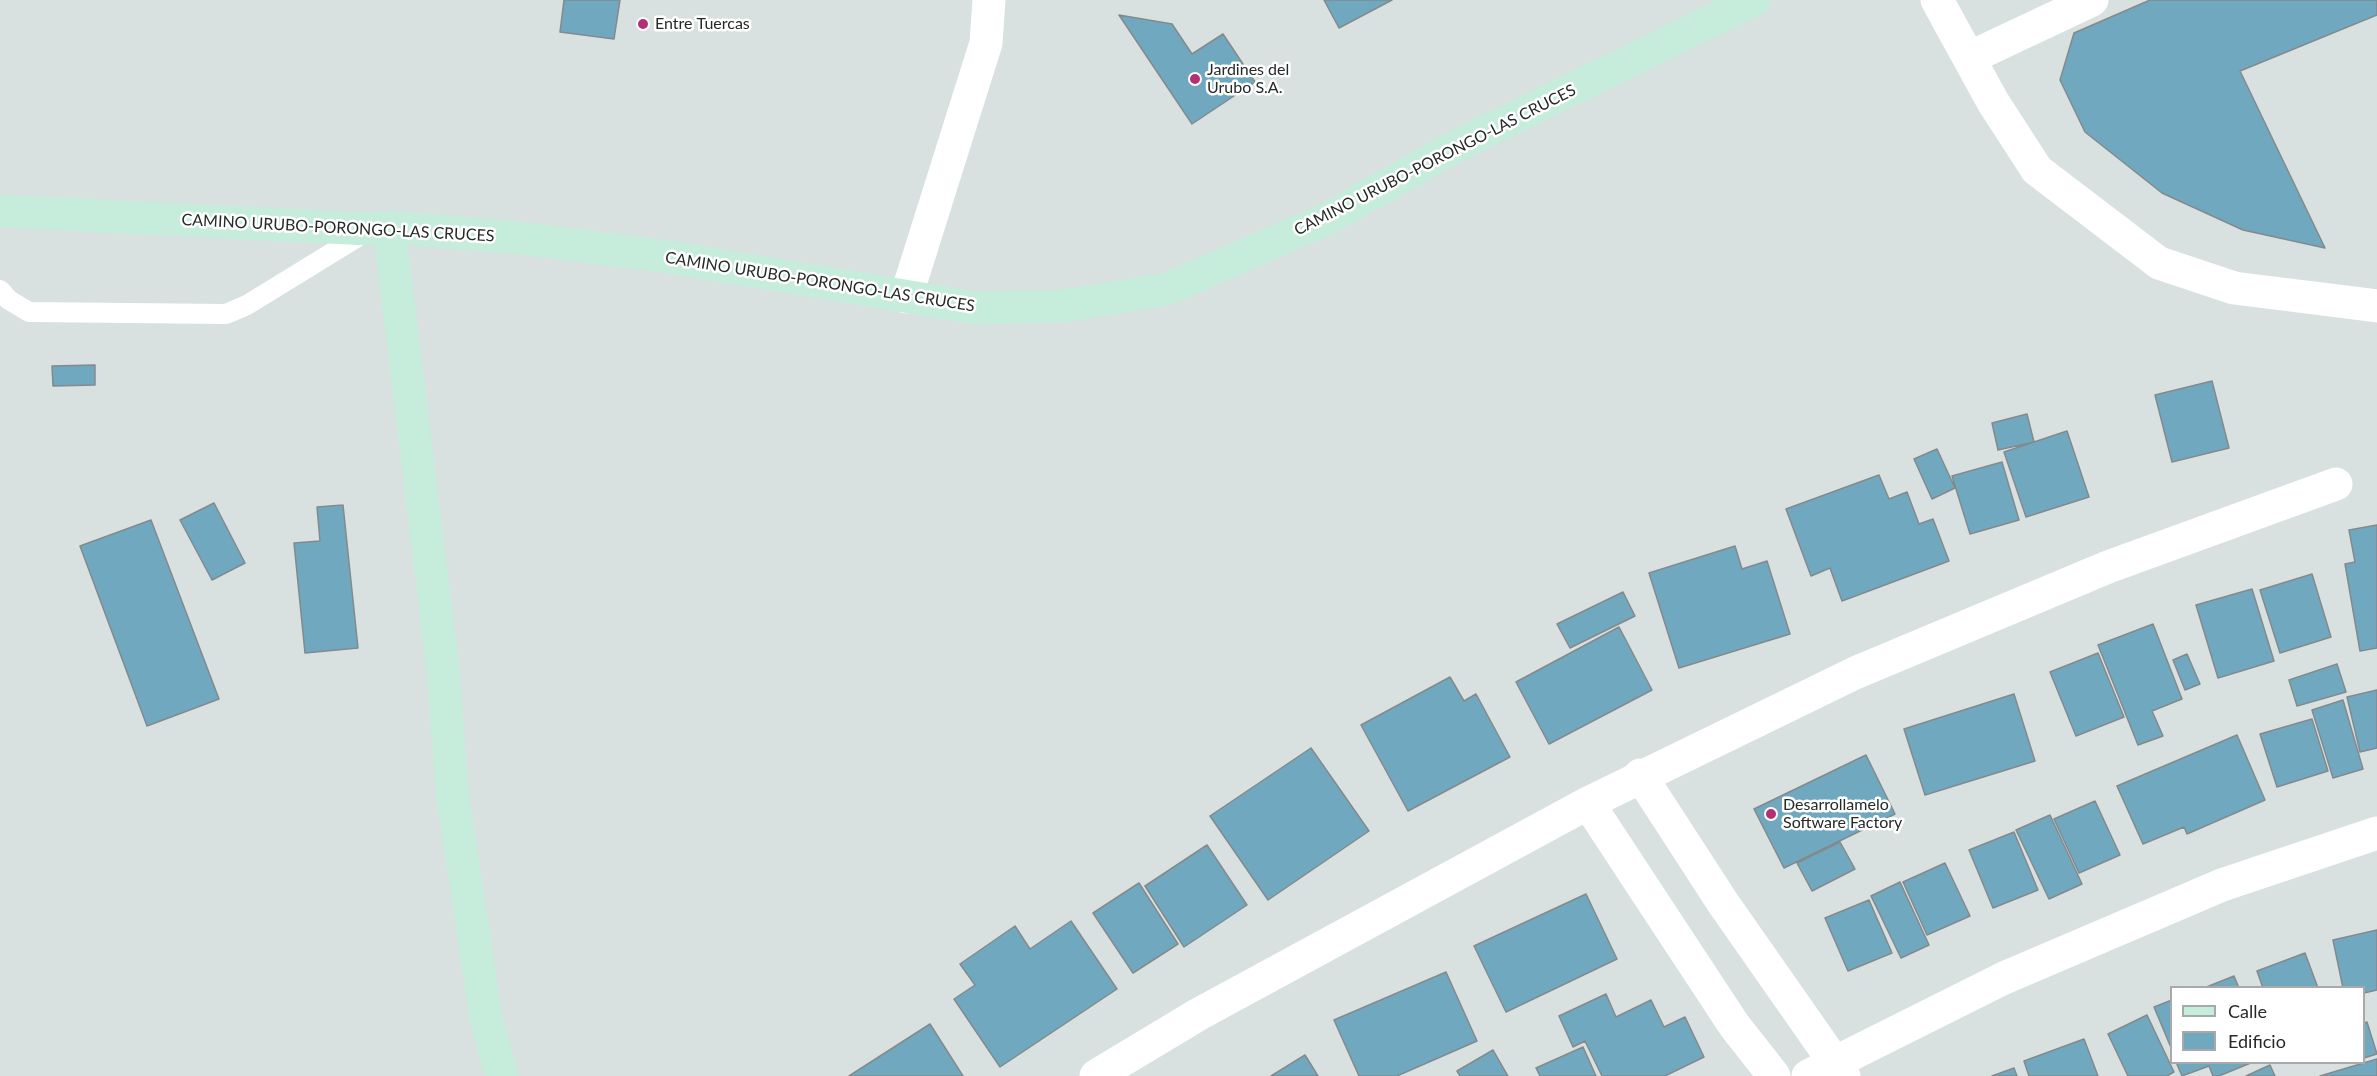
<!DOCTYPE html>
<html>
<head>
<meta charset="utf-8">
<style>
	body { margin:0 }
	#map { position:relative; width:2377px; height:1076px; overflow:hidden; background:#d8e0e0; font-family:Lato,sans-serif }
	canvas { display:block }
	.legend { position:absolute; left:2170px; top:986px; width:195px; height:78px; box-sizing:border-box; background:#fff; border:2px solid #a8a9a9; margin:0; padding:8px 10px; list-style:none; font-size:18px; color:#262929 }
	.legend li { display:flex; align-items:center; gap:12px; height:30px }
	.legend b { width:30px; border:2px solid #a8a9a9 }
</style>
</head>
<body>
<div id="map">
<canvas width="2377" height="1076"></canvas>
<ul class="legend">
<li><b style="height:8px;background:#c6ecdc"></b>Calle</li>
<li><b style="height:16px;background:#70a9bf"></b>Edificio</li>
</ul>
</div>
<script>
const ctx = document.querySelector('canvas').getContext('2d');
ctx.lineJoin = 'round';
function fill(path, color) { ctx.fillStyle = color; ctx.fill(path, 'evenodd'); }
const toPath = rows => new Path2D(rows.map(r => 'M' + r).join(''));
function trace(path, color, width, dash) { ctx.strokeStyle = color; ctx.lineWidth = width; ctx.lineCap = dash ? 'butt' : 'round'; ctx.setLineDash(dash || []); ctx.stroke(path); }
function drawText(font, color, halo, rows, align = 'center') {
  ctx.font = font + ' Lato,sans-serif'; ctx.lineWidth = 5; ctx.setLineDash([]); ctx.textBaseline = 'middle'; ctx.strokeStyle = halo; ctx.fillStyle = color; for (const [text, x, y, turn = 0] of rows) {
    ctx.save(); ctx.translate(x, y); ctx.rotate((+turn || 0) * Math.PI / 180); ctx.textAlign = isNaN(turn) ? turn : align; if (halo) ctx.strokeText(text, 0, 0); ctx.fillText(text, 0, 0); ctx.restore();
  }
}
const building = toPath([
	[564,0,620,0,614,39,560,32,564,0],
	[1324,0,1392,0,1339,28,1324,0],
	[2150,0,2377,0,2377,15,2240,71,2325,248,2243,230,2162,193,2085,132,2060,80,2074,33,2150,0],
	[1119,15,1172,24,1192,54,1223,34,1255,82,1192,124,1119,15],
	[95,365,95,385,53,386,52,366,95,365],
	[2212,381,2229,448,2172,462,2155,395,2212,381],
	[2027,414,2034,442,1998,450,1992,423,2027,414],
	[2067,431,2089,497,2026,517,2004,452,2067,431],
	[1937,449,1955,488,1932,499,1914,459,1937,449],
	[2002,462,2019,520,1970,534,1952,476,2002,462],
	[1879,475,1889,499,1907,492,1919,524,1933,519,1949,561,1842,601,1830,568,1811,576,1786,509,1879,475],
	[214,503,245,563,212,580,180,520,214,503],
	[343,505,358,648,305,653,294,543,320,541,317,507,343,505],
	[151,520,219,699,147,726,80,546,151,520],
	[2377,525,2377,648,2360,651,2345,564,2355,562,2349,530,2377,525],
	[1735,546,1742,569,1767,561,1790,634,1679,668,1649,573,1735,546],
	[2312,574,2331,637,2280,653,2260,590,2312,574],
	[2252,589,2274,661,2218,678,2196,605,2252,589],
	[1623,592,1635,616,1570,648,1557,624,1623,592],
	[2153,624,2182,699,2152,711,2163,736,2138,745,2098,645,2153,624],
	[1619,627,1652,690,1549,744,1516,682,1619,627],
	[2098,653,2124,717,2076,736,2050,672,2098,653],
	[2187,654,2200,684,2185,690,2173,660,2187,654],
	[2337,664,2346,692,2297,706,2289,680,2337,664],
	[1450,677,1464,701,1476,694,1510,757,1408,811,1361,725,1450,677],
	[2377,690,2377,748,2360,752,2347,697,2377,690],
	[2014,694,2035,761,1925,795,1904,729,2014,694],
	[2343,700,2363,769,2333,778,2312,710,2343,700],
	[2312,719,2328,771,2277,787,2260,734,2312,719],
	[2237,735,2265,800,2187,834,2184,827,2143,844,2117,786,2237,735],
	[1311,748,1369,831,1268,900,1210,816,1311,748],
	[1866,755,1895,814,1784,868,1754,809,1866,755],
	[2095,801,2120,855,2079,873,2054,819,2095,801],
	[2050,815,2082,884,2049,899,2016,830,2050,815],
	[2014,832,2038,890,1993,908,1969,850,2014,832],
	[1840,842,1855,869,1812,891,1797,863,1840,842],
	[1207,845,1247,905,1184,947,1145,886,1207,845],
	[1945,863,1970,916,1927,935,1903,882,1945,863],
	[1900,882,1929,945,1901,958,1871,896,1900,882],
	[1139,883,1178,944,1133,973,1093,913,1139,883],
	[1586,894,1617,959,1506,1012,1474,946,1586,894],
	[1869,900,1892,953,1848,971,1825,918,1869,900],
	[1071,921,1117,989,1000,1067,954,999,975,985,960,964,1015,926,1030,949,1071,921],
	[2377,930,2377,990,2364,993,2364,988,2343,988,2333,940,2377,930],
	[2305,953,2318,988,2263,988,2257,971,2305,953],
	[1446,972,1477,1041,1397,1076,1359,1076,1334,1020,1446,972],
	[2234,976,2239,988,2204,988,2234,976],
	[1606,994,1616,1017,1651,1000,1664,1027,1685,1017,1704,1057,1665,1076,1602,1076,1585,1041,1573,1047,1559,1016,1606,994],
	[2172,1000,2172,1050,2154,1007,2172,1000],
	[2147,1015,2174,1072,2167,1076,2128,1076,2108,1034,2147,1015],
	[2367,1022,2377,1054,2364,1058,2364,1023,2367,1022],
	[930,1024,963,1076,849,1076,930,1024],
	[2084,1039,2098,1076,2029,1076,2024,1061,2084,1039],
	[1583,1047,1596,1076,1540,1076,1536,1068,1583,1047],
	[1493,1050,1508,1076,1460,1076,1457,1071,1493,1050],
	[1305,1055,1318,1076,1271,1076,1305,1055],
	[2377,1059,2377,1076,2320,1076,2377,1059],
	[2176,1062,2253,1062,2219,1076,2213,1076,2209,1066,2182,1076,2176,1062],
	[2270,1065,2275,1076,2246,1076,2270,1065],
	[2014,1068,2017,1076,1992,1076,2014,1068]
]);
fill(building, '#70a9bf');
trace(building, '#838a8d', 1.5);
trace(toPath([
	[0,290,9,300,29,312,226,314,247,305,369,230]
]), '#fff', 20);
trace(toPath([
	[1937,0,1993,102,2037,170,2159,263,2234,288,2377,306],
	[1969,58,2092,0],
	[906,297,986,43,989,0],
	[1640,775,1723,903,1844,1076],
	[1588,803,1734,1025,1774,1076],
	[1096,1076,1199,1014,1588,803,1855,673,2108,567,2336,484],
	[1808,1076,2004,978,2222,885,2377,833]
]), '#fff', 33);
trace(toPath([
	[0,211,370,229,389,227,520,238,663,256,976,308,1063,306,1167,289,1329,218,1456,146,1754,0],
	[389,227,443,670,452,790,486,1019,502,1076]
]), '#c6ecdc', 33);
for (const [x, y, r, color] of [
	[643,24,6,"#b43076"],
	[1195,79,6,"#b43076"],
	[1771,814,6,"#b43076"]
]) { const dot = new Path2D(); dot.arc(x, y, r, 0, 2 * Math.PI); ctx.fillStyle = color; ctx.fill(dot); trace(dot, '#fff', 2); }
drawText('16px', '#262929', '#fff', [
	["Entre Tuercas",655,24],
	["Jardines del",1207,70],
	["Urubo S.A.",1207,88],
	["Desarrollamelo",1783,805],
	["Software Factory",1783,823]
], 'left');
drawText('16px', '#262929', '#fff', [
	["CAMINO URUBO-PORONGO-LAS CRUCES",1435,160,-27],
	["CAMINO URUBO-PORONGO-LAS CRUCES",338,228,3],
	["CAMINO URUBO-PORONGO-LAS CRUCES",820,282,9]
]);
</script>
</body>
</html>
